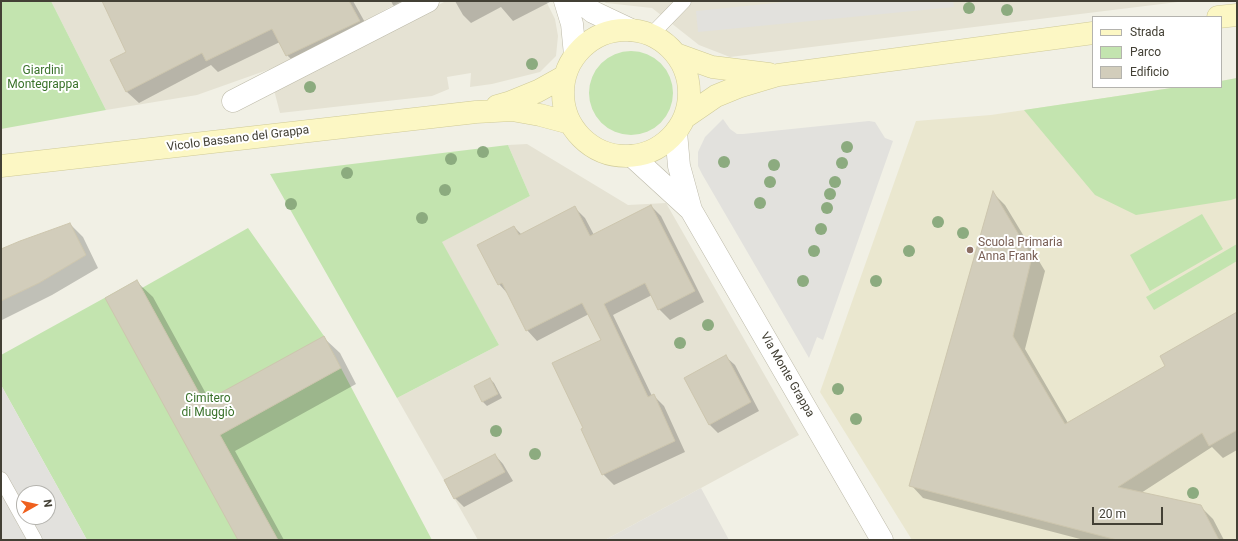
<!DOCTYPE html>
<html>
<head>
<meta charset="utf-8">
<style>
	body { margin:0 }
	#map { position:relative; width:1238px; height:541px; overflow:hidden; background:#f1f0e5; font-family:Roboto,sans-serif }
	canvas { display:block }
	.frame { position:absolute; inset:0; border:2px solid #434035; pointer-events:none }
	.legend { position:absolute; left:1092px; top:16px; width:130px; height:72px; box-sizing:border-box; background:#fff; border:1px solid #b4b3ae; margin:0; padding:5px 7px; list-style:none; font-size:12px; color:#434035 }
	.legend li { display:flex; align-items:center; gap:8px; height:20px }
	.legend b { width:20px; border:1px solid #b4b3ae }
	.north { position:absolute; left:16px; top:485px; width:40px; height:40px; box-sizing:border-box; background:#fff; border:1px solid #b4b3ae; border-radius:50%; rotate:82deg; font-size:11px; font-weight:700; line-height:16px; text-align:center; color:#434035 }
	.north::after { content:''; display:block; margin:auto; width:14px; height:18px; background:#ef601e; clip-path:polygon(50% 0,100% 100%,50% 72%,0 100%) }
	.scale { position:absolute; left:1092px; top:507px; width:71px; height:18px; box-sizing:border-box; border:2px solid #434035; border-top:0; padding-left:5px; font-size:12px; line-height:14px; white-space:nowrap; color:#434035; -webkit-text-stroke:3px #fff; paint-order:stroke }
</style>
</head>
<body>
<div id="map">
<canvas width="1238" height="541"></canvas>
<div class="frame"></div>
<ul class="legend">
<li><b style="height:5px;background:#fcf7c4"></b>Strada</li>
<li><b style="height:11px;background:#c3e4af"></b>Parco</li>
<li><b style="height:11px;background:#d2cdbb"></b>Edificio</li>
</ul>
<div class="north">N</div>
<div class="scale">20 m</div>
</div>
<script>
const ctx = document.querySelector('canvas').getContext('2d');
ctx.lineJoin = 'round';
function fill(path, color) { ctx.fillStyle = color; ctx.fill(path, 'evenodd'); }
const toPath = rows => new Path2D(rows.map(r => 'M' + r).join(''));
function trace(path, color, width, dash) { ctx.strokeStyle = color; ctx.lineWidth = width; ctx.lineCap = dash ? 'butt' : 'round'; ctx.setLineDash(dash || []); ctx.stroke(path); }
function drawText(font, color, halo, rows, align = 'center') {
  ctx.font = font + ' Roboto,sans-serif'; ctx.lineWidth = 4; ctx.setLineDash([]); ctx.textBaseline = 'middle'; ctx.strokeStyle = halo; ctx.fillStyle = color; for (const [text, x, y, turn = 0] of rows) {
    ctx.save(); ctx.translate(x, y); ctx.rotate((+turn || 0) * Math.PI / 180); ctx.textAlign = isNaN(turn) ? turn : align; if (halo) ctx.strokeText(text, 0, 0); ctx.fillText(text, 0, 0); ctx.restore();
  }
}
fill(toPath([
	[51,1,401,1,290,62,197,95,106,110],
	[446,1,546,1,555,19,558,36,556,56,540,72,492,84,470,87,471,73,447,77,449,89,432,96,280,113,274,90],
	[603,1,1186,1,730,57,699,45,652,8,606,3],
	[527,144,628,205,666,203,799,435,605,540,478,540,397,398,499,345,441,242,530,196,508,145]
]), '#e5e2d3');
fill(toPath([
	[701,488,729,540,605,540]
]), '#e3e1da');
fill(toPath([
	[1237,78,1237,540,912,540,820,392,916,121,991,115,1178,87,1221,87,1221,81]
]), '#eae7cf');
fill(toPath([
	[1,1,51,1,106,110,1,129],
	'589 93a42 42 0 1 1 84 0a42 42 0 1 1-84 0Z',
	[1237,78,1237,198,1231,200,1136,215,1095,195,1024,110,1178,87,1221,87,1221,81],
	[508,145,530,196,442,242,499,345,397,398,270,174],
	[1202,214,1223,249,1150,291,1130,255],
	[248,228,324,336,432,540,87,540,1,385,1,355,137,280,142,288],
	[1237,244,1237,261,1154,310,1146,297]
]), '#c3e4af');
fill(toPath([
	[795,1,953,1,954,7,698,32,696,11],
	[723,119,730,129,737,134,743,134,869,121,875,122,885,138,893,141,823,340,817,337,809,358,702,174,698,166,698,152,705,137],
	[1,385,87,540,1,540],
	[24,493,48,493,48,517,24,517]
]), '#e2e1dd');
fill(toPath([
	[103,1,353,1,371,33,299,67,287,55,280,42,218,72,211,65,139,103,127,92,111,61,128,52],
	[391,1,416,1,401,13,393,5],
	[455,1,550,1,550,2,513,21,501,7,471,23,463,15],
	[993,193,1005,205,1045,271,1025,349,1068,423,1167,367,1237,313,1237,450,1223,458,1212,447,1141,493,1200,506,1213,519,1224,540,1084,540,923,498,911,485],
	[651,206,661,216,704,302,670,320,659,309,652,295,613,315,652,396,654,396,664,406,685,452,614,485,603,474,584,428,602,341,589,314,537,341,527,330,508,294,499,284,514,227,522,235,575,208,585,218,594,235],
	[70,224,83,237,98,268,52,295,2,320,1,318,1,250],
	[137,282,153,297,210,401,324,338,340,353,356,384,235,451,284,540,239,540],
	[726,357,735,365,759,411,718,433,709,424],
	[490,379,494,383,502,398,487,406,483,402,475,387],
	[495,455,503,464,513,481,464,507,455,498]
]), '#0003');
const building = toPath([
	[102,1,349,1,360,21,286,56,272,29,206,61,202,53,126,92,110,60,126,52,102,1],
	[993,191,1032,257,1013,336,1065,424,1165,366,1160,356,1237,312,1237,430,1209,446,1202,433,1118,487,1201,505,1219,540,1117,540,909,486,993,191],
	[651,205,695,291,658,310,645,283,604,304,648,397,654,394,675,441,602,475,581,429,583,428,552,363,601,340,582,303,526,331,502,283,498,285,477,245,514,226,519,235,575,206,590,236,651,205],
	[70,223,86,255,39,283,1,301,1,249,20,241,70,223],
	[137,280,204,402,324,336,341,368,220,435,278,540,238,540,105,298,137,280],
	[726,355,751,402,709,425,684,378,726,355],
	[490,378,498,394,482,402,474,386,490,378],
	[495,454,505,472,454,499,444,480,495,454]
]);
fill(building, '#d2cdbb');
trace(building, '#cdc6ae', 1);
const service = toPath([
	[651,35,684,1],
	[1,479,35,540]
]);
const minor = toPath([
	[565,1,572,24,575,55],
	[579,1,593,12,631,30],
	[233,101,428,1],
	[676,132,679,166,691,210,882,540],
	[632,156,691,210]
]);
const secondary = toPath([
	[1218,17,1237,15],
	'563 93a63 63 0 1 1 126 0a63 63 0 1 1-126 0Z',
	[676,54,712,67,769,74],
	[497,106,511,102,538,91,565,76],
	[684,118,716,96,738,87,778,75,1093,33],
	[1,166,476,112,512,110,540,115,570,123]
]);
trace(service, '#bcb9a8', 15);
trace(minor, '#bcb9a8', 23);
trace(secondary, '#cfca97', 23);
trace(service, '#fff', 14);
trace(minor, '#fff', 22);
trace(secondary, '#fcf7c4', 22);
ctx.fillStyle = '#8cab7f';
for (const [x, y] of [
	[969,8],
	[1007,10],
	[532,64],
	[310,87],
	[847,147],
	[483,152],
	[451,159],
	[724,162],
	[842,163],
	[774,165],
	[347,173],
	[770,182],
	[835,182],
	[445,190],
	[830,194],
	[760,203],
	[291,204],
	[827,208],
	[422,218],
	[938,222],
	[821,229],
	[963,233],
	[814,251],
	[909,251],
	[803,281],
	[876,281],
	[708,325],
	[680,343],
	[838,389],
	[856,419],
	[496,431],
	[535,454],
	[1193,493]
]) { ctx.beginPath(); ctx.arc(x, y, 6, 0, 2 * Math.PI); ctx.fill(); }
for (const [x, y, r, color] of [
	[970,250,4,"#8d6e63"]
]) { const dot = new Path2D(); dot.arc(x, y, r, 0, 2 * Math.PI); ctx.fillStyle = color; ctx.fill(dot); trace(dot, '#fff', 1.5); }
drawText('12px', '#3a722b', '#fff', [
	["Giardini",43,71],
	["Montegrappa",43,85],
	["Cimitero",208,399],
	["di Muggiò",208,413]
]);
drawText('12px', '#434035', '#fff', [
	["Vicolo Bassano del Grappa",238,139,-7],
	["Via Monte Grappa",787,375,60]
]);
drawText('12px', '#785e54', '#fff', [
	["Scuola Primaria",978,243],
	["Anna Frank",978,257]
], 'left');
</script>
</body>
</html>
